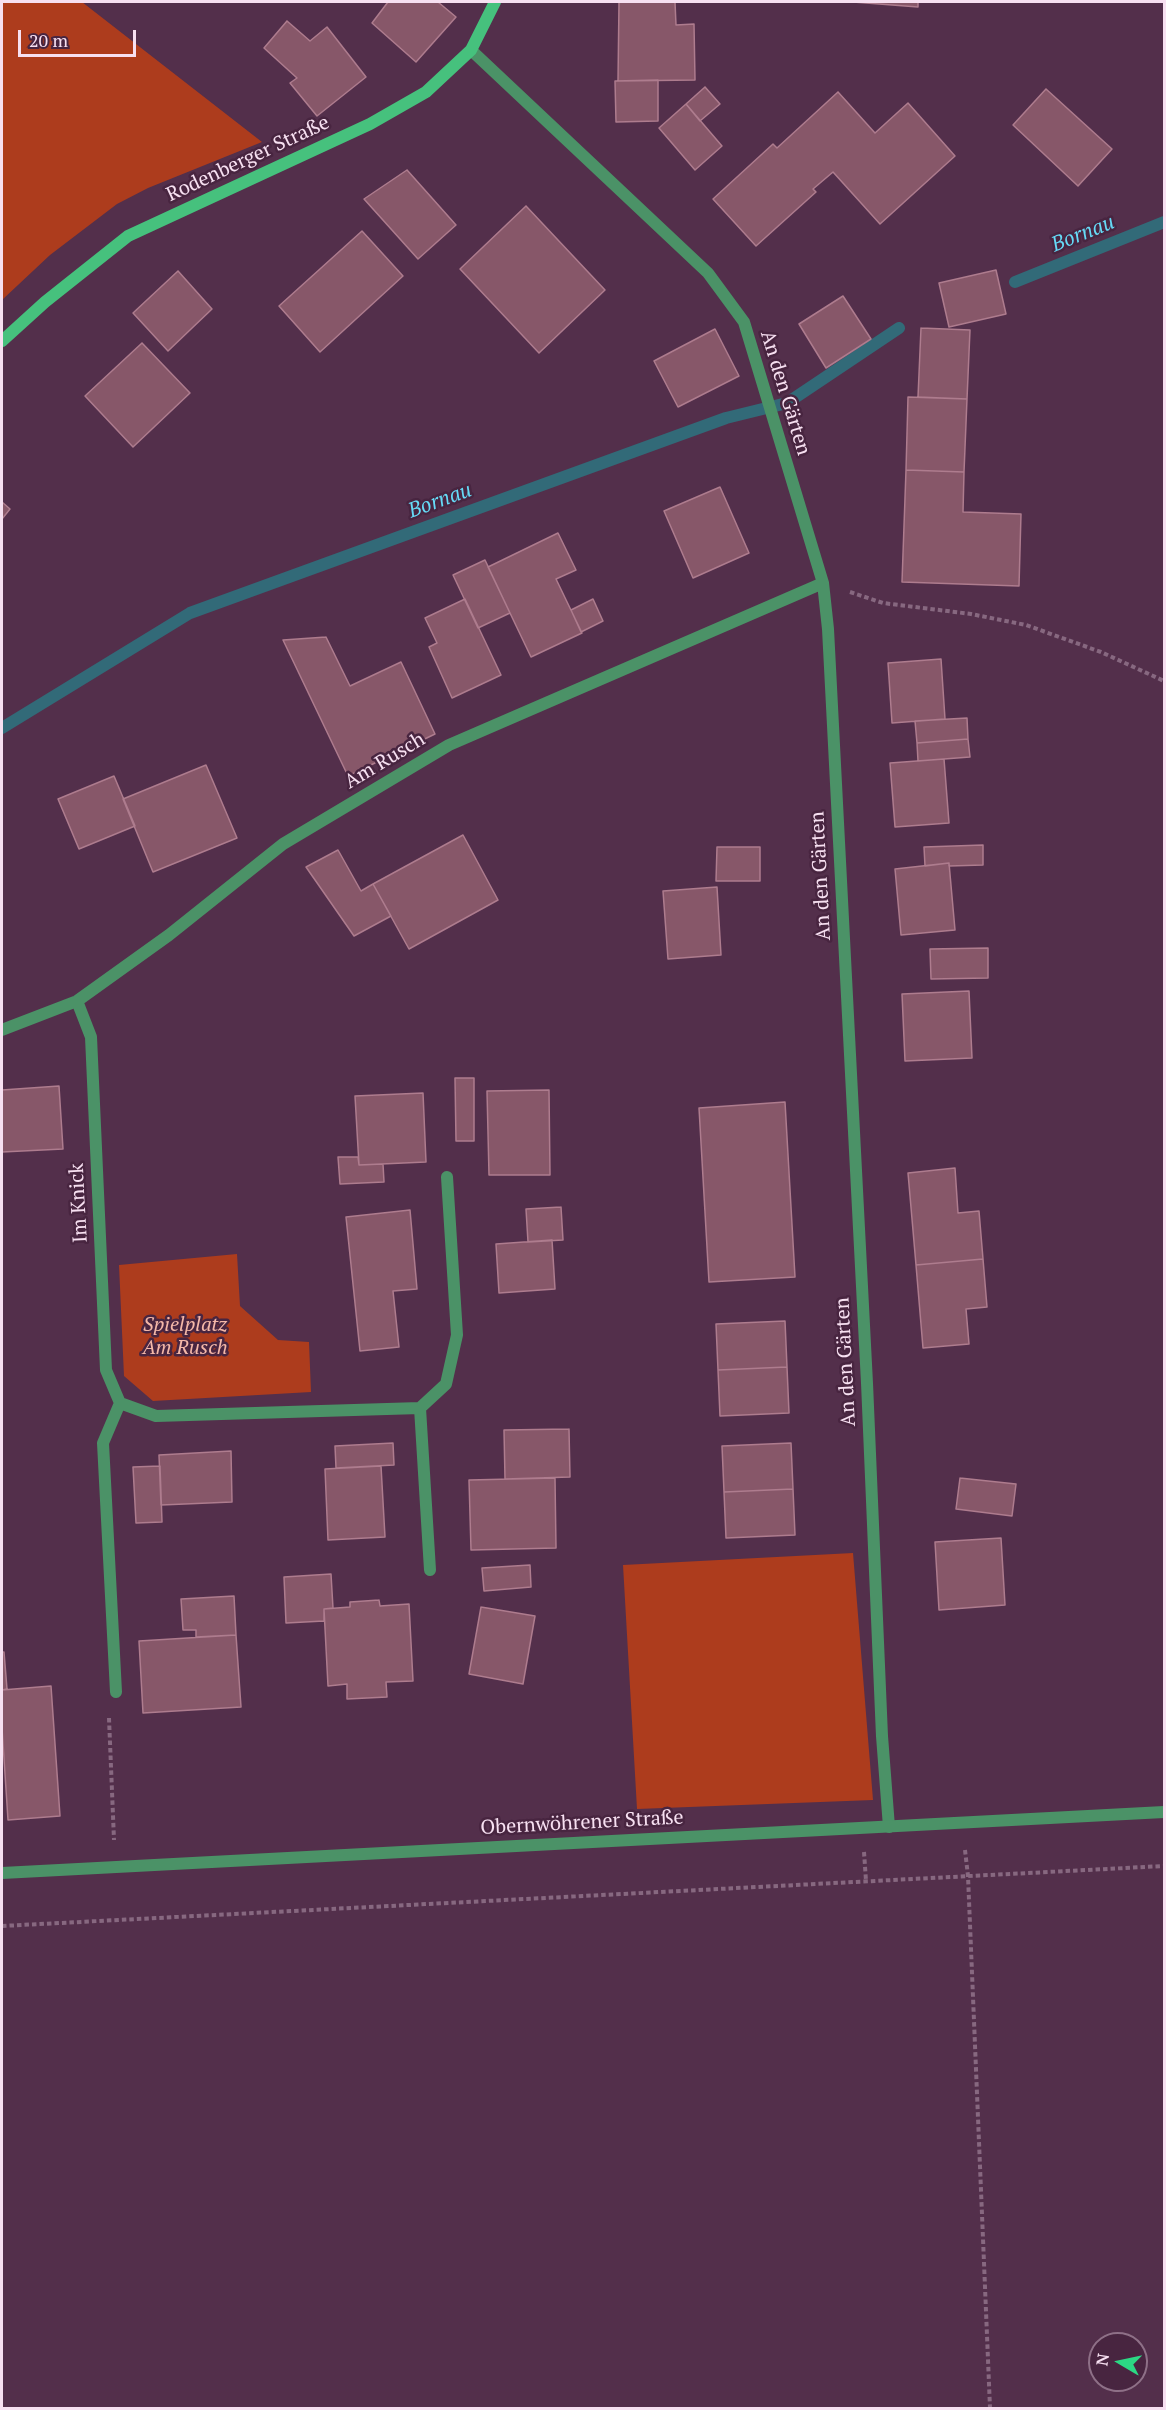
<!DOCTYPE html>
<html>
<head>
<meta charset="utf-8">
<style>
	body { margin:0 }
	#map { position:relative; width:1166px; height:2410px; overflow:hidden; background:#532f4b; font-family:"PT Serif",serif }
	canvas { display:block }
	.frame { position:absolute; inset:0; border:3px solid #f7e0f1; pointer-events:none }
	.north { position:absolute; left:1088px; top:2332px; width:60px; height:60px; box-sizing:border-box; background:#482540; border:2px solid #8e7087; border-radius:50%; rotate:279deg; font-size:16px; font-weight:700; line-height:24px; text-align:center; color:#f7e0f1 }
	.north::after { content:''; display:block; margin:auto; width:21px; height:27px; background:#2cd884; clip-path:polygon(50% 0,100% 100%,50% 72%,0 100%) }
	.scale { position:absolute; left:18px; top:30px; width:118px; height:27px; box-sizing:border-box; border:3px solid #f7e0f1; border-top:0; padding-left:8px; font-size:18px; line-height:21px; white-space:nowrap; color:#f7e0f1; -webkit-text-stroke:4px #482540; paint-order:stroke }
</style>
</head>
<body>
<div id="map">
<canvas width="1166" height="2410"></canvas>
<div class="frame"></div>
<div class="north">N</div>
<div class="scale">20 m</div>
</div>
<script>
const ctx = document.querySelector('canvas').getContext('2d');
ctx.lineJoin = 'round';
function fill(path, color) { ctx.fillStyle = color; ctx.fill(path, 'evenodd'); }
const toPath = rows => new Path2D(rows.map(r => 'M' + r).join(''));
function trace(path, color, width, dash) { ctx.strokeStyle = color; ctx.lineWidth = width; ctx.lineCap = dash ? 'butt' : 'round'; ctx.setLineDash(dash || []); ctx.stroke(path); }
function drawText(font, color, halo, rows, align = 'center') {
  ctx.font = font + ' "PT Serif",serif'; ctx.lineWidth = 5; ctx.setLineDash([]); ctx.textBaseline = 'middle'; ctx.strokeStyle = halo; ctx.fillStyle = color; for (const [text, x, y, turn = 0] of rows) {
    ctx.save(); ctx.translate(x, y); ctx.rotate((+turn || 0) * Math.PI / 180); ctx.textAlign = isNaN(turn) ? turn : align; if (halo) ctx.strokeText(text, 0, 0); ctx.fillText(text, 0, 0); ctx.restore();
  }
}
fill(toPath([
	[2,2,82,2,262,142,148,188,117,204,50,255,2,300],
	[237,1254,240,1306,278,1340,309,1342,311,1392,153,1401,124,1376,119,1265],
	[853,1553,873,1800,637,1809,623,1565]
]), '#ad3c1d');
trace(toPath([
	[1015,282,1164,222],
	[2,728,190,613,726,418,787,403,899,328]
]), '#326a78', 12);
const building = toPath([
	[388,2,438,2,456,17,416,62,372,23,388,2],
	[619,2,675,2,676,25,694,24,695,80,618,81,619,2],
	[853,2,918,2,918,7,853,2],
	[287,21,310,41,327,27,366,77,317,116,290,83,297,78,264,48,287,21],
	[658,80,658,121,616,122,615,81,658,80],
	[705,87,720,104,700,121,686,104,705,87],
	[1046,89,1112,149,1078,186,1013,125,1046,89],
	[838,92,875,133,908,103,955,156,880,224,833,172,813,189,816,192,756,246,713,199,773,144,777,148,838,92],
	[686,104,722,146,695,170,659,128,686,104],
	[407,170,456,225,418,259,364,199,407,170],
	[526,206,605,290,539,353,460,269,526,206],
	[362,231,403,276,320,352,279,306,362,231],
	[996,270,1006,314,949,327,939,283,996,270],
	[178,271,212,309,168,351,133,313,178,271],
	[843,296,871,339,826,368,799,324,843,296],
	[921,328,970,330,967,399,918,397,921,328],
	[715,329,739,376,678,407,654,361,715,329],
	[142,343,190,393,133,447,85,396,142,343],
	[908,397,967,399,964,472,906,470,908,397],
	[906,470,964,472,963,512,1021,514,1019,586,902,582,906,470],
	[720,487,749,553,693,578,664,511,720,487],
	[2,502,10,509,2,519,2,502],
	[558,533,576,570,556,579,582,633,531,657,488,567,558,533],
	[485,560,510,613,478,628,453,575,485,560],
	[465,599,501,675,452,698,429,647,437,643,425,618,465,599],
	[593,599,603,621,581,632,571,610,593,599],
	[326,637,350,686,401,662,435,734,348,776,283,640,326,637],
	[941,659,945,719,892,723,888,663,941,659],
	[967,718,968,739,917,743,915,721,967,718],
	[968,739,970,757,918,761,917,743,968,739],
	[944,759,949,823,895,827,890,763,944,759],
	[206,765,237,838,153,872,123,799,206,765],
	[114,776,135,826,79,849,58,799,114,776],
	[463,835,498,900,409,949,373,884,463,835],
	[983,845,983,865,949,866,949,863,925,866,924,847,983,845],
	[717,847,760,847,760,881,716,881,717,847],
	[338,850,361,891,373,884,391,916,354,936,306,867,338,850],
	[949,863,955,930,901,935,895,869,949,863],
	[717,887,721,955,668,959,663,891,717,887],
	[988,948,988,978,931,979,930,949,988,948],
	[969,991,972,1058,905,1061,902,994,969,991],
	[455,1078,474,1078,474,1141,456,1141,455,1078],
	[59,1086,63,1149,2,1152,2,1090,59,1086],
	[549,1090,550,1175,489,1175,487,1091,549,1090],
	[423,1093,426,1162,359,1165,355,1096,423,1093],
	[785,1102,795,1277,709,1282,699,1108,785,1102],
	[338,1157,358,1157,359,1165,383,1164,384,1182,340,1184,338,1157],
	[955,1168,958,1213,979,1211,983,1259,916,1265,908,1173,955,1168],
	[561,1207,563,1240,528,1242,526,1209,561,1207],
	[410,1210,417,1289,393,1291,399,1347,360,1351,346,1217,410,1210],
	[552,1240,555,1289,499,1293,496,1244,552,1240],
	[983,1259,987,1307,966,1309,969,1344,923,1348,916,1265,983,1259],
	[785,1321,787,1367,718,1370,716,1324,785,1321],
	[787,1367,789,1413,720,1416,718,1370,787,1367],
	[569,1429,570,1477,505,1479,504,1430,569,1429],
	[393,1443,394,1465,336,1468,335,1446,393,1443],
	[791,1443,793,1489,724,1492,722,1446,791,1443],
	[231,1451,232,1502,161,1505,159,1455,231,1451],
	[160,1466,162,1522,136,1523,133,1467,160,1466],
	[381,1466,385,1537,328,1540,325,1469,381,1466],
	[555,1478,556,1548,471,1550,469,1480,555,1478],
	[960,1478,1016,1484,1012,1516,956,1509,960,1478],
	[793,1489,795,1535,726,1538,724,1492,793,1489],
	[1001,1538,1005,1605,939,1610,935,1542,1001,1538],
	[530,1565,531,1587,484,1591,482,1568,530,1565],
	[331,1574,333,1608,324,1609,324,1621,286,1623,284,1577,331,1574],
	[234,1596,236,1635,196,1637,196,1630,183,1630,181,1599,234,1596],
	[379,1600,380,1606,409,1604,413,1681,386,1682,387,1697,347,1699,347,1684,328,1686,324,1609,350,1607,350,1602,379,1600],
	[481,1607,535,1616,523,1684,469,1674,481,1607],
	[236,1635,241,1707,143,1713,139,1641,236,1635],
	[2,1652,4,1652,7,1689,2,1690,2,1652],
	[51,1686,60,1816,8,1820,2,1728,2,1690,51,1686]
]);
fill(building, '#875769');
trace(building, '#ae7c8e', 1.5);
trace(toPath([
	[850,592,883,603,971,614,1026,625,1101,652,1164,681],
	[109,1718,114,1840],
	[965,1850,968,1876,990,2408],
	[864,1852,866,1881],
	[2,1926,1164,1866]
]), '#876880', 4, [4.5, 3]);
trace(toPath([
	[471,50,708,273,744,322,823,583,828,629,867,1383,882,1736,889,1827],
	[77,1001,91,1037,106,1370,120,1403,156,1416,420,1408,446,1384,457,1335,447,1177],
	[2,1030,77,1001,169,935,283,844,449,745,823,583],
	[420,1408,430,1570],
	[116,1692,103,1443,120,1403]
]), '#4b9267', 12);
trace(toPath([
	[2,1873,1164,1812]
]), '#4b9267', 12);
trace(toPath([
	[2,341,45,302,128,236,370,124,426,92,471,50,495,2]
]), '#46c17d', 12);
drawText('20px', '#f7e0f1', '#482540', [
	["Rodenberger Straße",248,159,-25],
	["An den Gärten",785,393,73],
	["Am Rusch",385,761,-31],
	["An den Gärten",821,876,-93],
	["Im Knick",79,1203,-93],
	["An den Gärten",846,1362,-93],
	["Obernwöhrener Straße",582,1823,-3]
]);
drawText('italic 20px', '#f5b8a8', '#482540', [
	["Spielplatz",185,1325],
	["Am Rusch",185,1348]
]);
drawText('italic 21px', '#66dbf7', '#482540', [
	["Bornau",1083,234,-22],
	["Bornau",440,501,-20]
]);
</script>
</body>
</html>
